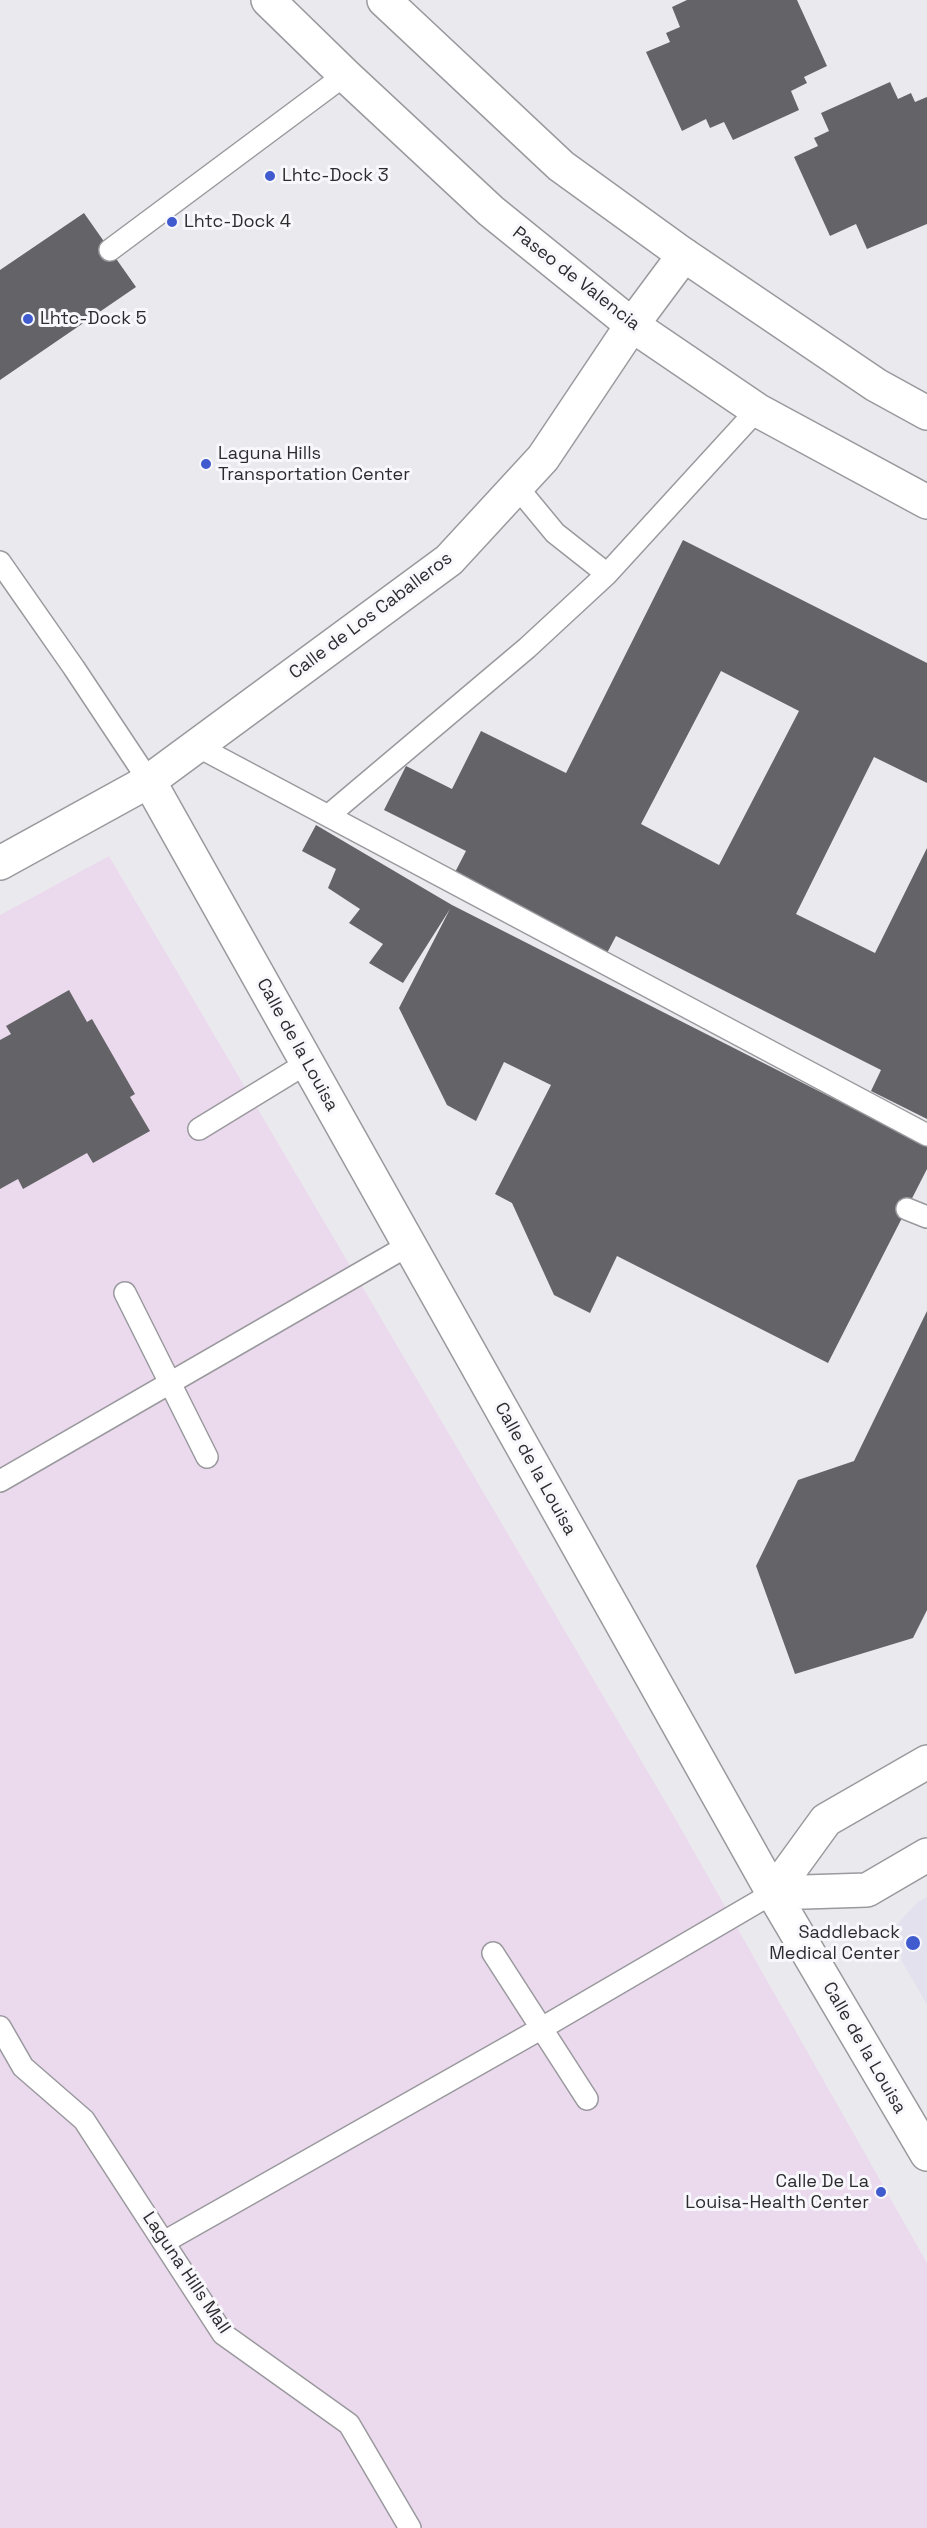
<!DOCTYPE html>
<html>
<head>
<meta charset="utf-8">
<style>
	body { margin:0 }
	canvas { display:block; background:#eaeaee }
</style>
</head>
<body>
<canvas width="927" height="2528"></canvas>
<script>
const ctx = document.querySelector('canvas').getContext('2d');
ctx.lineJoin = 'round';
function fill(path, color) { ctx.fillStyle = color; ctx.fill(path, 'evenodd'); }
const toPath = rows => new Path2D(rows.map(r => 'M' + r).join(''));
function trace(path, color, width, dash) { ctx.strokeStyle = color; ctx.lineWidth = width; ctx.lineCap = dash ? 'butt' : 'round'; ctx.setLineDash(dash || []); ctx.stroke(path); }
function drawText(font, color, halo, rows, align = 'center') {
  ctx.font = font + ' "Space Grotesk",sans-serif'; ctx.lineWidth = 6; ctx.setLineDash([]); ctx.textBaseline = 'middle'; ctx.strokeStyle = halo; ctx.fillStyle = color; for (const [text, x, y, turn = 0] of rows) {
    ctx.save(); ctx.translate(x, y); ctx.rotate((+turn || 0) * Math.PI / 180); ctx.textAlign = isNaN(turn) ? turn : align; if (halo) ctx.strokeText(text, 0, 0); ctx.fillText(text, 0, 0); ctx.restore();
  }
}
fill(toPath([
	[109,856,675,1818,927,2263,927,2528,0,2528,0,915]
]), '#ebdaed');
fill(toPath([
	[927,1897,927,2005,902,1961,897,1924,918,1902]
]), '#e2e1ed');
fill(toPath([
	[687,0,797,0,827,66,804,77,807,83,791,91,799,110,733,140,724,122,710,128,706,119,682,131,646,52,670,42,666,33,680,27,672,7],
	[890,82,898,99,911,93,915,102,927,97,927,224,867,249,856,224,830,236,794,157,818,146,814,138,829,131,821,113],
	[84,213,136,287,0,380,0,270],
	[683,540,927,663,927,783,874,757,796,914,875,953,927,848,927,1119,871,1091,881,1070,616,936,606,955,452,878,466,851,384,810,406,766,452,789,481,731,566,773],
	[721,671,799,711,719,865,641,824],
	[316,825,452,905,927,1146,927,1169,828,1363,617,1256,590,1313,554,1295,512,1203,495,1194,551,1085,504,1062,476,1121,447,1105,399,1008,450,909,403,983,369,963,383,944,349,923,360,909,328,888,336,869,302,851],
	[69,990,87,1022,92,1019,135,1094,130,1097,150,1131,93,1163,87,1153,23,1189,18,1179,0,1189,0,1040,11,1034,6,1026],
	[927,1311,927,1610,913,1638,795,1674,756,1566,798,1480,854,1461]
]), '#646468');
const service = toPath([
	[110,250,345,75],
	[517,487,555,533,607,574],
	[0,562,74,668,149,781],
	[197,746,927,1135],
	[329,815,527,648,607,574,757,410],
	[199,1129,307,1063],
	[907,1209,927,1217],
	[125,1293,207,1457],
	[0,1481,409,1245],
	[493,1953,587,2099],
	[0,2027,23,2067,84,2120,223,2334,349,2424,410,2528],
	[164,2242,542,2028,773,1893]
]);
const minor = toPath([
	[632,325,684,255],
	[0,863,149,781]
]);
const tertiary = toPath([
	[632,325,543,458,449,560,149,781,773,1893,927,2154],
	[773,1893,826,1820,927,1762],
	[773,1893,867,1890,927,1855]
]);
const secondary = toPath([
	[268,0,345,75,491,211,632,325,757,410,927,502],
	[384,0,561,166,684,255,876,385,927,413]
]);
trace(service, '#9a999e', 24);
trace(minor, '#9a999e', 36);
trace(tertiary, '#9a999e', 36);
trace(secondary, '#9a999e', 36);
trace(service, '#fff', 21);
trace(minor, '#fff', 33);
trace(tertiary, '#fff', 33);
trace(secondary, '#fff', 33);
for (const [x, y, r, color] of [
	[270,176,6,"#405bce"],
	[172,222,6,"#405bce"],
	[28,319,6,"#405bce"],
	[206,464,6,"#405bce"],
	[913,1943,8,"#405bce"],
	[881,2192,6,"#405bce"]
]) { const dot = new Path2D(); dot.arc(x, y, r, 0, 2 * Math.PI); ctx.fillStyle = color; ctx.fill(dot); trace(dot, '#f7f7fc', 2); }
drawText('18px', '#2d2d2f', '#f7f7fc', [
	["Lhtc-Dock 3",282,176],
	["Lhtc-Dock 4",184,222],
	["Lhtc-Dock 5",40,319],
	["Laguna Hills",218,454],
	["Transportation Center",218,475],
	["Saddleback",900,1933,"right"],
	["Medical Center",900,1954,"right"],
	["Calle De La",869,2182,"right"],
	["Louisa-Health Center",869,2203,"right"]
], 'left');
drawText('18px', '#2d2d2f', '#f7f7fc', [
	["Paseo de Valencia",576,279,38],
	["Calle de Los Caballeros",371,616,-37],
	["Calle de la Louisa",297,1045,61],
	["Calle de la Louisa",535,1469,61],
	["Calle de la Louisa",864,2048,60],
	["Laguna Hills Mall",186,2273,56]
]);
</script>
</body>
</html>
